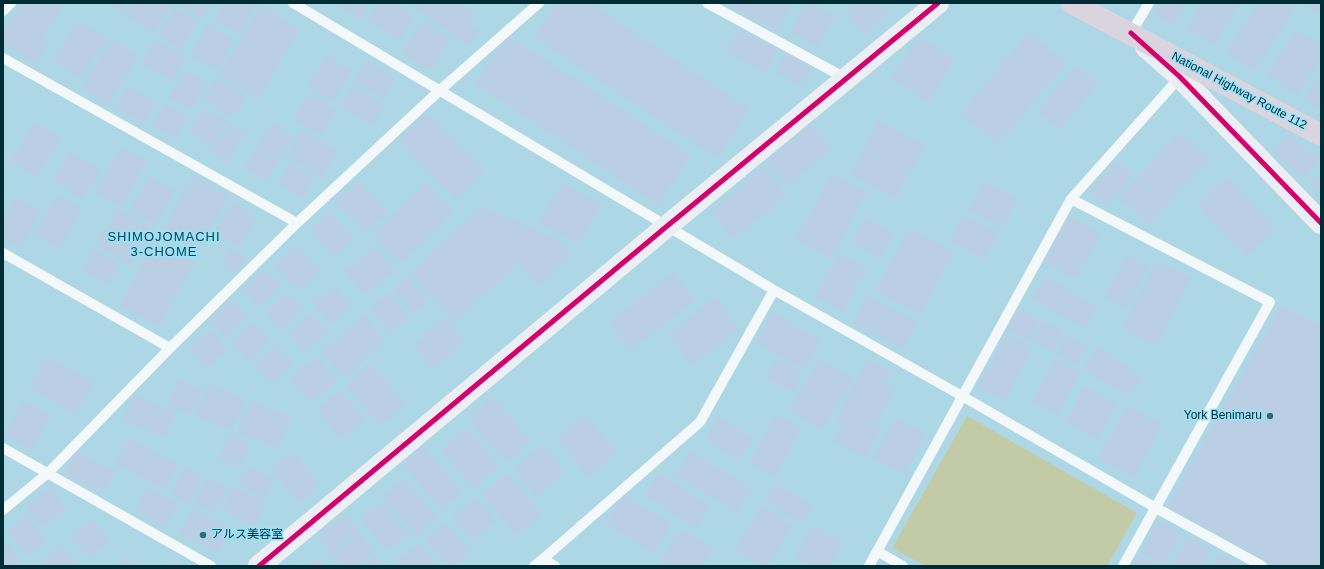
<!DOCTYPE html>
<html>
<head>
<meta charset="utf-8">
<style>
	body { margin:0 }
	#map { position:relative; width:1324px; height:569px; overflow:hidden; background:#add7e4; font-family:Helvetica,sans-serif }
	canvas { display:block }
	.frame { position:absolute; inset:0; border:4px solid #002c36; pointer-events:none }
</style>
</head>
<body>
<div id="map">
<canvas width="1324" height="569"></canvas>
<div class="frame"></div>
</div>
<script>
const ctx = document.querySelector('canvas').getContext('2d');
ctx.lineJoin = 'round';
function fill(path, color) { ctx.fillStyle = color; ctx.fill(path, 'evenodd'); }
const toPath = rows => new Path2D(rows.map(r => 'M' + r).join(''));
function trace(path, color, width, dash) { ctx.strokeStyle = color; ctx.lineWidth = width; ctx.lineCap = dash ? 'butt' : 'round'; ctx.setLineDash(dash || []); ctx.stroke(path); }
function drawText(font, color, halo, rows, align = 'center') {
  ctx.font = font + ' Helvetica,"Noto Sans JP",sans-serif'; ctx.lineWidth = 3; ctx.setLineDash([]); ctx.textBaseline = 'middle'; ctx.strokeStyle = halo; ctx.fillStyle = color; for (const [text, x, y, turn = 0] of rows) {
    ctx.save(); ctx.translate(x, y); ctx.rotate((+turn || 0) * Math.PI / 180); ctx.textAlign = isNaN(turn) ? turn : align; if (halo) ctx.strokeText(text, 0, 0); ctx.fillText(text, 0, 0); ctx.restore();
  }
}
fill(toPath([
	[967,416,1137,513,1107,566,926,566,892,548]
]), '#c2cba5');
fill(toPath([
	[21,3,56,3,63,7,41,41,48,45,35,64,3,43,3,32],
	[108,3,125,3,120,11],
	[132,3,173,3,153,33,124,14],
	[180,3,212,3,201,19,179,4],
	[224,3,257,3,239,34,215,20],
	[334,3,371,3,362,19],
	[379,3,394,3,415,16,399,41,367,21],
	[408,3,459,3,476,15,470,24,479,30,468,46],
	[556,3,590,3,750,109,717,158,534,37],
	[724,3,791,3,778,30],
	[807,3,811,3,835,18,817,48,790,32],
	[856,3,878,3,888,14,866,35,845,13],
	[1160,3,1187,3,1173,27,1153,14],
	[1201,3,1237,3,1239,4,1215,45,1186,28],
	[1257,3,1298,3,1255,71,1226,53],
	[1312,3,1321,3,1321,16,1309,9],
	[261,5,300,29,258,99,219,75],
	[175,8,197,22,180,50,158,35],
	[79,21,107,39,81,78,53,60],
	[421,21,450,38,431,71,401,53],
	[208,24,234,39,217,70,191,56],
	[738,29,778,49,766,73,726,52],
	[1295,30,1321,45,1321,57,1298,95,1267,75],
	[1029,32,1066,63,998,144,961,114],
	[507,35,691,155,658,205,475,84],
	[918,37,955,59,928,102,891,79],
	[113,39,138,56,106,106,81,89],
	[156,40,186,58,172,82,142,63],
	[785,53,813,67,803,86,775,72],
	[327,55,352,71,332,101,307,85],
	[367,60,396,79,383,100,354,81],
	[1076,65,1098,83,1060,130,1037,111],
	[185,70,207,84,190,111,169,97],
	[1321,72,1321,111,1303,99],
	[215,78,246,96,233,118,202,99],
	[127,86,156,103,144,124,114,107],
	[352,86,385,105,372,126,340,107],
	[308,93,337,109,322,136,293,119],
	[166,103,188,116,174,139,152,125],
	[205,108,227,121,211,147,189,133],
	[427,113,484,171,456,199,399,141],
	[879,121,924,146,895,199,850,174],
	[34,122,61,138,37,177,11,161],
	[230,123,246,133,227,163,211,153],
	[272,123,295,137,266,181,244,167],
	[812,124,832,150,786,186,766,161],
	[302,130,338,151,322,178,287,157],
	[1179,132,1209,159,1149,225,1119,198],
	[1289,134,1319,160,1303,178,1273,152],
	[120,147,147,161,123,207,95,193],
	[70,152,101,171,82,199,52,180],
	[1117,160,1133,175,1105,206,1089,191],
	[290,163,315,178,303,198,278,183],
	[764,168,787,196,733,239,711,211],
	[1321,172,1321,194,1310,185],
	[832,173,867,192,831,259,795,240],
	[193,175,229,196,197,251,161,231],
	[149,176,175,191,155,226,129,210],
	[1226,177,1276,229,1247,256,1197,205],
	[358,180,388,212,365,233,335,202],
	[984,181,1017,199,1002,228,969,210],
	[427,183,453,211,400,263,373,235],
	[562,183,601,205,578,245,539,223],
	[57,195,82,209,59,249,34,234],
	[15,197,41,211,20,249,3,239,3,219],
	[232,202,257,217,240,247,215,233],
	[482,206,560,241,572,254,538,286,518,263,455,322,410,273],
	[117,209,151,229,129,265,96,245],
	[329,211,354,237,334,257,309,230],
	[964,215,999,232,985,260,950,242],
	[1068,216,1101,233,1076,279,1044,262],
	[865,217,894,233,881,258,851,242],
	[910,228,954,253,919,315,875,290],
	[154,242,194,263,159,327,120,305],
	[295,244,320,270,298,292,273,266],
	[374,246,395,269,366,295,345,272],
	[94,249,120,265,107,285,82,269],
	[231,249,245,257,235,274,221,266],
	[839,253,867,268,843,312,815,297],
	[1126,255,1148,267,1126,309,1104,297],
	[1157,260,1191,277,1157,346,1122,329],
	[264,268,282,286,260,307,243,289],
	[673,272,695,299,631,350,609,323],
	[407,276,428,300,413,314,392,290],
	[1044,277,1097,306,1085,328,1032,299],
	[334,286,351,304,331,324,313,305],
	[287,292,304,310,282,331,265,313],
	[388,292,409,317,390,333,369,308],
	[868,296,917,322,903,349,853,323],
	[714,297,739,328,693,366,668,334],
	[231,299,248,317,226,338,209,320],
	[1282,305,1321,327,1321,561,1318,566,1274,566,1168,506],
	[1018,309,1039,320,1029,340,1008,329],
	[311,313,328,331,306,352,289,334],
	[772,313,821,341,805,370,756,342],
	[363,315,386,341,344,378,322,352],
	[445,318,464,342,433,368,414,345],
	[1042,321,1063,331,1053,352,1032,341],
	[253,322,270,340,249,362,231,343],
	[210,329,228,350,207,368,189,348],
	[1006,334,1032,348,1004,401,978,387],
	[1066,334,1088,345,1077,365,1056,355],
	[276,344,293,362,272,383,254,365],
	[1096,347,1142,375,1129,397,1083,369],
	[47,356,94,382,75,414,29,388],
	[317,356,338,381,311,403,290,379],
	[776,358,803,373,794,392,766,378],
	[819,359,853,378,822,430,789,411],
	[868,359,891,371,885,383,895,388,875,426,881,429,866,458,833,441,843,424,836,420],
	[1055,359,1080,372,1057,415,1032,402],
	[370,363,405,404,380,426,345,385],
	[179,379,202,390,190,415,167,405],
	[208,383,245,399,231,431,195,415],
	[1085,386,1117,403,1098,440,1065,423],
	[340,390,365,419,341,439,317,409],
	[133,395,175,412,165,437,122,420],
	[492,397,531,441,507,462,468,419],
	[24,400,51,415,31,450,5,435],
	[251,400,291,417,277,449,237,432],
	[1127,406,1162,425,1133,478,1098,459],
	[774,414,801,428,776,477,749,463],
	[585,415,617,454,588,477,557,438],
	[718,417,753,438,739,460,705,440],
	[896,418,927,436,904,475,873,457],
	[467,428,499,466,473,488,441,450],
	[229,435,250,443,240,467,219,459],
	[129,438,179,465,166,490,115,465],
	[541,445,565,472,537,497,513,470],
	[423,446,462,491,441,509,402,464],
	[75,451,116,471,104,494,64,474],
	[690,451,752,489,737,513,675,475],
	[292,452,320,485,300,503,271,470],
	[248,465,275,479,264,498,238,484],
	[185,466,203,476,188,504,170,495],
	[659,473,710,506,696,529,645,496],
	[506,474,542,514,518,535,482,495],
	[208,478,228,488,215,513,195,503],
	[404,478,438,518,417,536,383,496],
	[775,483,813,507,802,524,764,500],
	[49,487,66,508,43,527,26,506],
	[147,487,179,504,166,528,135,510],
	[234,487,266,503,254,527,222,511],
	[623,495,671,523,654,553,606,525],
	[475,497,496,521,473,540,452,516],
	[383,501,408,534,387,551,361,519],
	[762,506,793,526,767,566,758,566,733,550],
	[193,508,231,528,218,553,180,533],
	[346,514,359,532,331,554,317,535],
	[26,515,47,539,28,556,7,532],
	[93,519,110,539,88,558,71,537],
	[1158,521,1181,534,1165,565,1141,552],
	[445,523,470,552,453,566,447,566,425,540],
	[813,526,843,543,830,566,812,566,795,557],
	[680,529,713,548,703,566,658,566],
	[360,534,374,553,357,566,340,566,332,556],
	[1188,537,1212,550,1203,566,1172,566],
	[3,538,22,561,16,566,3,566],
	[419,543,437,566,395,566,393,564],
	[61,544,79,566,45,566,41,561],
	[1219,554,1241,566,1212,566],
	[1139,555,1159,566,1133,566],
	[127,556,136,566,116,566],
	[376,556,383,566,362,566],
	[319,557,326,566,307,566],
	[177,559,182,566,169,566]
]), '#bacfe3');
trace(toPath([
	[293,3,774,290,962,396,1156,508,1262,566],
	[707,3,847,79],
	[3,11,11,3],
	[1131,33,1149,3],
	[3,58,297,223],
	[1071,199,1270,302,1123,566],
	[3,253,170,348],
	[3,448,211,566],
	[3,510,48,473,170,348,297,223,439,91,539,3],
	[877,551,903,566],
	[543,559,700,422,774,290],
	[534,566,543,559,555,566],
	[869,566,1071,199,1180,77]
]), '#f3f9fb', 10);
trace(toPath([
	[1146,47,1180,77,1321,223],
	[259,566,666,227,938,3]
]), '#ebeef2', 22);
trace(toPath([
	[1072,3,1321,135]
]), '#dad4df', 22);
trace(toPath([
	[1131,33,1180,77,1321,223],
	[259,566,666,227,938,3]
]), '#d6006c', 5);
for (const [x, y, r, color] of [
	[1270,416,4,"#3d6873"],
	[203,535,4,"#3d6873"]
]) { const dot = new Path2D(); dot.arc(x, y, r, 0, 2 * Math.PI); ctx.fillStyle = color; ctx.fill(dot); trace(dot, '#97e4fa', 1.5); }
drawText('12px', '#002c36', '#97e4fa', [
	["National Highway Route 112",1239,91,28]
]);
drawText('12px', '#002c36', '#97e4fa', [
	["York Benimaru",1262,416],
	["アルス美容室",211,535,"left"]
], 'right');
ctx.letterSpacing = '1px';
drawText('13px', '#064451', '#97e4fa', [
	["SHIMOJOMACHI",164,237],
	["3-CHOME",164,252]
]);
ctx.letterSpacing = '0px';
</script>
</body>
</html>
